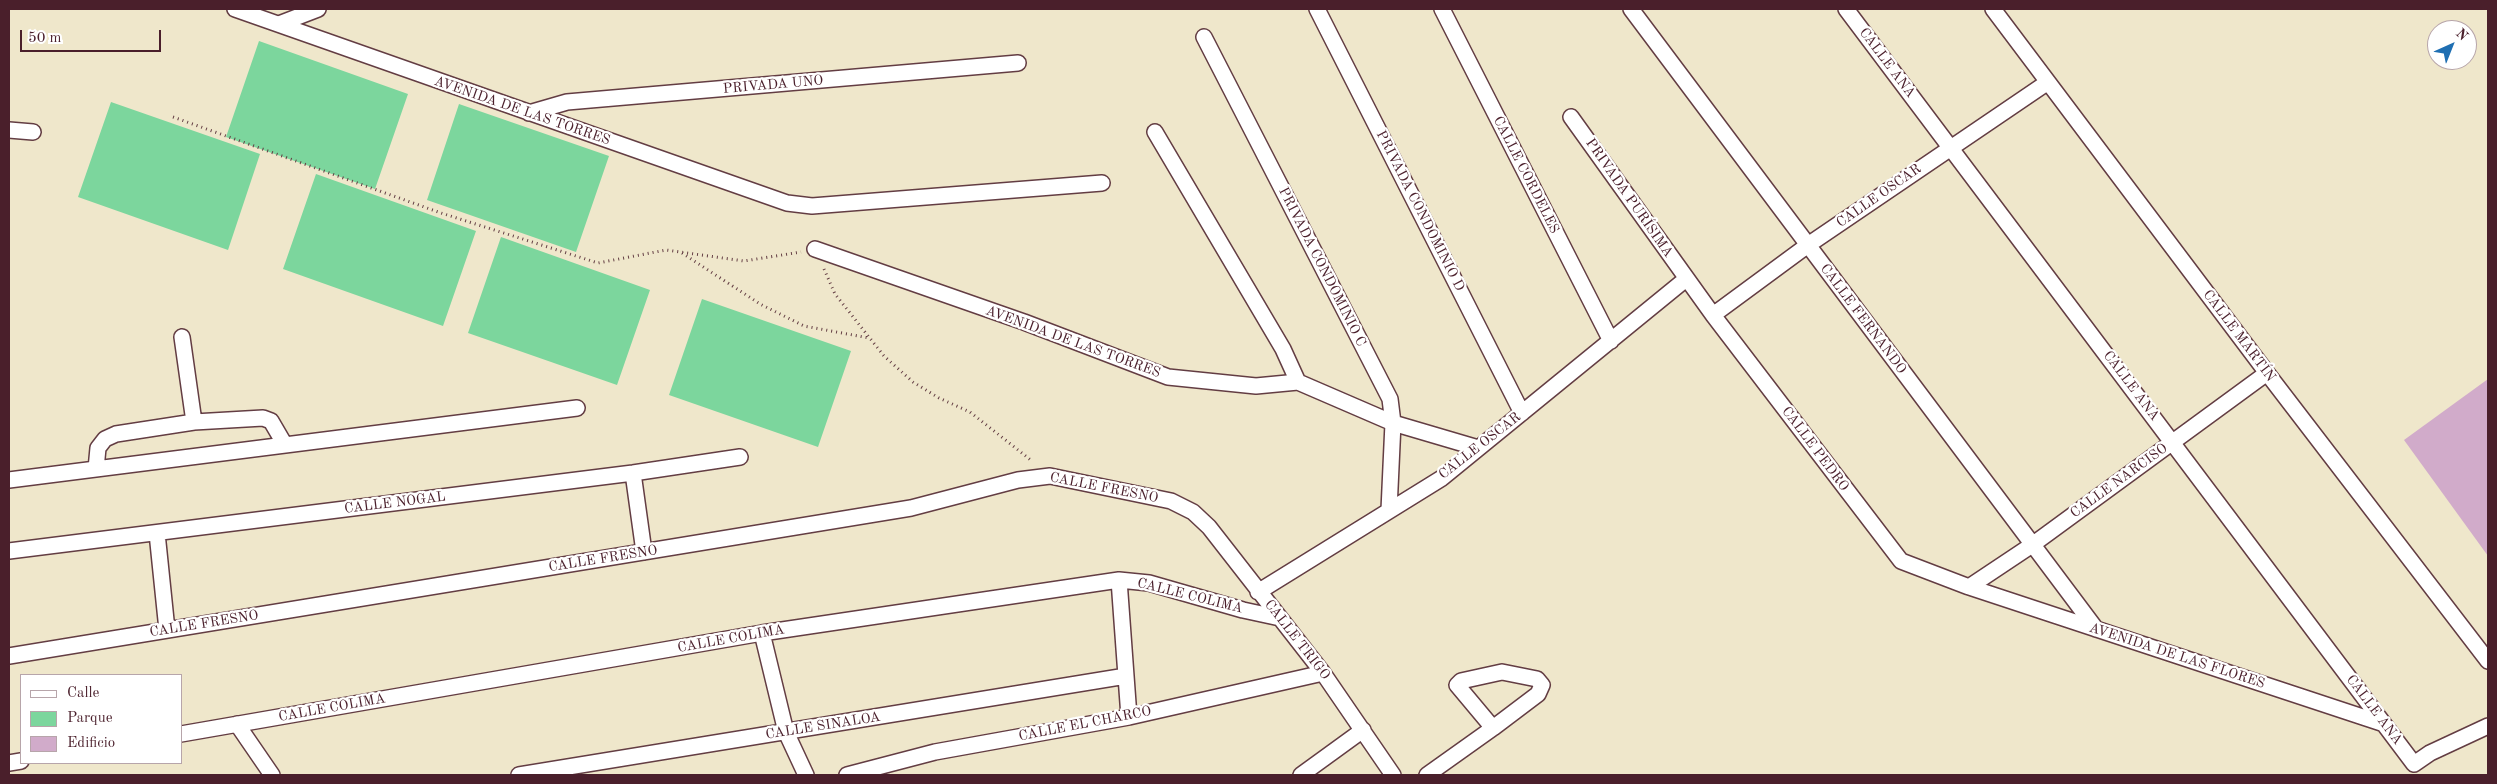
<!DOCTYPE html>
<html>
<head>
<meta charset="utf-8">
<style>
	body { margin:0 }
	#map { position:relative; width:2497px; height:784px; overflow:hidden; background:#efe7cb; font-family:"Old Standard TT",serif }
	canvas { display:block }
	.frame { position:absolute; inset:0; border:10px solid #4a1f2b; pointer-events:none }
	.legend { position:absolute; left:20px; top:674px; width:162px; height:90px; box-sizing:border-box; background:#fff; border:1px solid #b7a5aa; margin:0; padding:6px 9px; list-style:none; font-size:15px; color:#4a1f2b }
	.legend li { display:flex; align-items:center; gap:10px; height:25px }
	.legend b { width:25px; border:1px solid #b7a5aa }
	.north { position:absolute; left:2427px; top:20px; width:50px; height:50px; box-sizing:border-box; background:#fff; border:1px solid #b7a5aa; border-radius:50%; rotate:44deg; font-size:14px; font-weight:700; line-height:20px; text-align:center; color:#4a1f2b }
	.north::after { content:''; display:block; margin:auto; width:18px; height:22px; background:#1f6fb2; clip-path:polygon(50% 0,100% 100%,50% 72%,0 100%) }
	.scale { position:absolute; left:20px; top:30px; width:141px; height:22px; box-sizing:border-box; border:2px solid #4a1f2b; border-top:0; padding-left:6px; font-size:15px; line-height:18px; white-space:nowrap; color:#4a1f2b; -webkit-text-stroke:4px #fff; paint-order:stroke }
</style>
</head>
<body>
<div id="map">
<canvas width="2497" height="784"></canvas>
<div class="frame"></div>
<ul class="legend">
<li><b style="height:6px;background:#fff"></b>Calle</li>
<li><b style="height:14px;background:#7cd69d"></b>Parque</li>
<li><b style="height:14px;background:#d1abca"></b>Edificio</li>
</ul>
<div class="north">N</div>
<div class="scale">50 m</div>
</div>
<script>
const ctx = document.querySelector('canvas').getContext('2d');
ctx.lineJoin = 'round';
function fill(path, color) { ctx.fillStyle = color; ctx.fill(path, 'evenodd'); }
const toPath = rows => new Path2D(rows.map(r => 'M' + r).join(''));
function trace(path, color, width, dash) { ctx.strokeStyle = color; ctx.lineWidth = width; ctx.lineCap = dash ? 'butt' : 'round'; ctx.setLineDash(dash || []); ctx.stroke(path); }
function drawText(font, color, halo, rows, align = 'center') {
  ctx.font = font + ' "Old Standard TT",serif'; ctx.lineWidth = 4.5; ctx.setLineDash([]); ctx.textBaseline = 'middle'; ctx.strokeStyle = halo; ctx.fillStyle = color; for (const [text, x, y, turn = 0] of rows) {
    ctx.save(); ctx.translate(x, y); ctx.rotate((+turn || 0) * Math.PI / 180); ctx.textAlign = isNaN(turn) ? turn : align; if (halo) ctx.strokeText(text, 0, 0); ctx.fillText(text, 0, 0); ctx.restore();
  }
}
fill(toPath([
	[259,41,408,94,375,189,226,137],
	[111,102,260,154,228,250,78,197],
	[459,104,609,156,576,252,427,200],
	[316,174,476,231,443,326,283,269],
	[501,237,650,290,617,385,468,333],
	[702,299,851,351,818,447,669,395]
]), '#7cd69d');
fill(toPath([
	[2488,379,2488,556,2404,440]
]), '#d1abca');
const minor = toPath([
	[235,9,787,203,812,206,1102,183],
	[1317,9,1522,413],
	[1442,9,1611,341],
	[1631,9,2096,629],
	[1846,9,2414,764],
	[1993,9,2267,373,2488,661],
	[279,24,318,9],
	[1204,37,1390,399,1393,423,1389,510],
	[529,113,567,102,1018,63],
	[1571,117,1713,315,1901,561,1969,587,2384,724],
	[9,130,33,132],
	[1155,132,1283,349,1298,382],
	[815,249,1024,322,1168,377,1256,386,1298,382,1393,423,1478,448],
	[1713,315,1808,245,2048,82],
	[182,337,194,422],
	[96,469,98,448,105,439,116,434,194,422,263,418,271,421,285,445],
	[633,473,644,552],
	[9,480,577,408],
	[157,533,167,630],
	[9,551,633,473,740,457],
	[1119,580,1129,717],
	[1969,587,2032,545,2267,373],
	[1258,592,1442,478,1686,279],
	[762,633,786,732,806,775],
	[9,656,911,508,1018,480,1050,476,1171,501,1193,512,1209,527,1323,673,1393,775],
	[237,724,272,775],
	[181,734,762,633,1119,580,1149,583,1243,610,1280,618],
	[9,763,21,761],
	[2414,764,2430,753,2488,726],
	[519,775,1126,676],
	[847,775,935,752,1129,717,1323,673],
	[1301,775,1363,730],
	[1427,775,1493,728,1538,694,1542,685,1537,679,1502,672,1461,681,1457,685,1493,728]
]);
trace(minor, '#633d43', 18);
trace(toPath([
	[173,117,441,213,598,263,666,250,744,261,801,252],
	[682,253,760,304,804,326,869,338],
	[824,269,835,294,884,356,913,382,939,398,970,412,1032,461]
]), '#633d43', 3, [1, 4]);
trace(minor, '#fff', 15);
drawText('14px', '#4a1f2b', '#fff', [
	["CALLE ANA",1887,63,53],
	["PRIVADA UNO",773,85,-5],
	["AVENIDA DE LAS TORRES",522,111,19],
	["CALLE CORDELES",1526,175,63],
	["CALLE OSCAR",1879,196,-35],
	["PRIVADA PURÍSIMA",1629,198,55],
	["PRIVADA CONDOMINIO D",1420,211,63],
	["PRIVADA CONDOMINIO C",1322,267,63],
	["CALLE FERNANDO",1863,319,53],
	["CALLE MARTÍN",2239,336,53],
	["AVENIDA DE LAS TORRES",1073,342,20],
	["CALLE ANA",2131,386,53],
	["CALLE OSCAR",1480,446,-38],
	["CALLE PEDRO",1815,449,53],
	["CALLE NARCISO",2119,481,-36],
	["CALLE FRESNO",1104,488,11],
	["CALLE NOGAL",395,503,-7],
	["CALLE FRESNO",603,559,-9],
	["CALLE COLIMA",1190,596,14],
	["CALLE FRESNO",204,624,-9],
	["CALLE COLIMA",731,639,-10],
	["CALLE TRIGO",1297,640,52],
	["AVENIDA DE LAS FLORES",2177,656,18],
	["CALLE COLIMA",332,708,-10],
	["CALLE ANA",2374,710,53],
	["CALLE EL CHARCO",1085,724,-11],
	["CALLE SINALOA",823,726,-9]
]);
</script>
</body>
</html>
